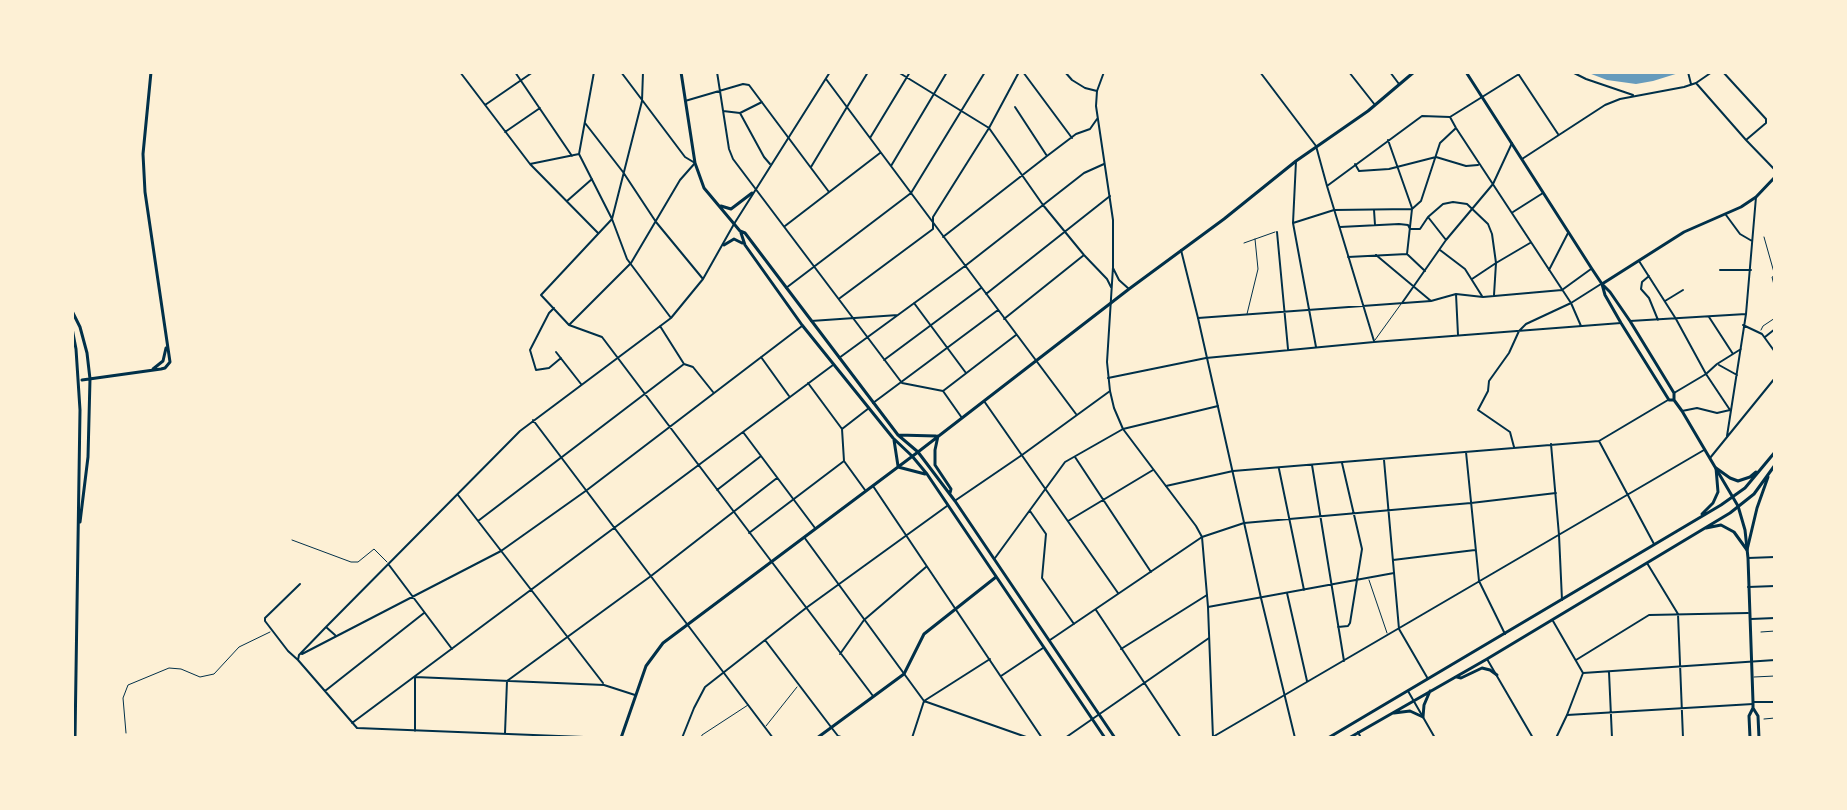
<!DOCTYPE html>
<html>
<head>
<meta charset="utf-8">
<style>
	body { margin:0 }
	#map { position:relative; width:1847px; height:810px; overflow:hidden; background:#fdf0d5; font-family:Figtree,sans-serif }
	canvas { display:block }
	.frame { position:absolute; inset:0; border:74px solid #fdf0d5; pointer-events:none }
</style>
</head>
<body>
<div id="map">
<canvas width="1847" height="810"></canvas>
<div class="frame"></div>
</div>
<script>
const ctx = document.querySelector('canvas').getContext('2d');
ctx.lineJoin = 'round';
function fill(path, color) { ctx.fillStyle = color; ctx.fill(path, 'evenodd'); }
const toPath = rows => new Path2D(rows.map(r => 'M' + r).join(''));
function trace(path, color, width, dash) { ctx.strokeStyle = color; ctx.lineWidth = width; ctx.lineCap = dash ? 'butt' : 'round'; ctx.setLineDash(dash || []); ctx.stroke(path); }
fill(toPath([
	[1586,72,1682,72,1653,81,1636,84,1607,80]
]), '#669bbc');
trace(toPath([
	[1764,237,1775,276,1772,277,1775,289],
	[1244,243,1275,232],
	[1247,314,1258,269,1255,239],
	[1761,330,1763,326,1775,318],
	[1375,340,1401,304],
	[292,540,351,562,358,562,374,549,387,562],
	[1369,580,1387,633],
	[1761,632,1775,631],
	[1754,677,1775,676],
	[1764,719,1775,718],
	[766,726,797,687],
	[126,733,123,698,128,685,169,668,181,669,200,677,214,674,239,647,270,632],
	[701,738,702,735,748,705]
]), '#003049', 1);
trace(toPath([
	[460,72,530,164,598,233],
	[515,72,572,156],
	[594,72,579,154,612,219,627,259,671,318],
	[643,72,642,101,612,219,541,295,569,325,602,337,873,696],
	[717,72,729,149,733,159,902,383,943,391,962,418],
	[898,72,989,128,1043,205,1084,255,1107,279,1111,287],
	[1023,72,1072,138],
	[1065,72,1072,80,1085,88,1097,91],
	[1260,72,1316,146,1327,186,1374,341],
	[1349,72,1375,105],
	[1390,72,1399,84],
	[1517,72,1558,134],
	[1572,72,1586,79,1633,95],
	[1688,72,1691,84],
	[1723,72,1766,119,1766,123,1746,140],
	[826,79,1076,414],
	[1696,83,1746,140,1775,170],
	[685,101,743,84,749,85,829,192],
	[485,105,533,72],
	[1015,107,1047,156],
	[723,111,740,113,762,102],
	[740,113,764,157,770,164],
	[1450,117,1456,128,1571,303,1581,326],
	[585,123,623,172,656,222,703,279],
	[505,132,540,108],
	[870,138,910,72],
	[1388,140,1412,208],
	[1522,159,1605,105,1620,99,1684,87,1696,83,1712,72],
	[1296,161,1293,223,1316,347],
	[530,164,579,154],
	[1355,164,1359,171,1389,169,1436,157,1466,166,1478,165],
	[891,166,947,72],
	[811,167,868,72],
	[1327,186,1422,116,1450,117,1519,74],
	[567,201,592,179],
	[1374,210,1375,225],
	[1513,212,1543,193],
	[1726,215,1740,234,1752,241],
	[1428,217,1446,240],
	[1293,223,1334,210,1412,209],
	[785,226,880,153],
	[1340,227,1399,224,1408,225,1410,229,1420,229,1428,217,1443,204,1453,202,1467,204,1488,224,1492,234,1496,263,1494,295],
	[1277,232,1288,349],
	[943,237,1047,156,1076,134,1090,129,1097,119],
	[1440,250,1465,269,1482,296],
	[1407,254,1412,209,1421,201,1440,143,1456,128],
	[1376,255,1431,301],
	[1348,257,1407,254,1425,271],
	[1639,261,1676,319,1706,374,1730,410,1717,413,1697,408,1682,411],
	[1549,270,1568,233],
	[1720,270,1751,270],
	[1649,276,1642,282,1641,289,1649,298,1658,320],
	[1472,279,1496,263,1530,243],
	[786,288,911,193,985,72],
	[986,294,1110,196],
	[1456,294,1458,335],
	[840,298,933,229,933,217,989,128,1019,72],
	[1665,301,1683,290],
	[914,303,966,373],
	[1402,303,1446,240,1493,184,1512,143],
	[554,308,549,313,530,350,536,370,549,368,561,358],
	[1709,317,1733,354],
	[1198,318,1431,301,1456,294,1483,297,1562,290,1591,269],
	[1004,319,1084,255],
	[811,321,898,315],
	[1630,321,1746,314],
	[569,325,631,263,680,180,695,163,685,157,621,72],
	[1743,325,1762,334,1775,352],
	[660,326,684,364],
	[1765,337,1775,329],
	[556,352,581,384],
	[761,357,789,396],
	[839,358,965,266,1084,173,1104,164],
	[884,360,981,288],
	[684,364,693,367,713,392],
	[1719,365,1737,375],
	[1108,378,1206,358,1374,342,1621,323],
	[808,383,842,429],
	[943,391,1016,335],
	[1674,393,1706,374,1717,364,1741,349],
	[984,401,1118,593],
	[873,403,998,310],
	[533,420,773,738],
	[743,432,815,528],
	[1727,436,1746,314,1756,197],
	[1599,441,1654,544],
	[1551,444,1559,535,1562,600],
	[1514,447,1510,432,1478,410,1488,391,1489,381,1509,353,1519,331,1526,324,1571,303,1601,284],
	[1466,452,1479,581,1505,634],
	[1075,457,1151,572],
	[1710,458,1775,378],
	[1384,460,1399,629,1428,679],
	[844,461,865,490],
	[1312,465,1344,661],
	[1279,469,1304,590],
	[873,486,1042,738],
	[1166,486,1233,471,1599,441,1668,400],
	[717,490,761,456],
	[458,495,603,683],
	[956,500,1022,455,1110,391],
	[1030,511,1046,534,1042,578,1074,624],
	[478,521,684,364],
	[1068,521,1153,470],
	[749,533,844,461,842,429,869,408],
	[804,537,924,701,1029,738],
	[995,558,1065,462,1123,429,1218,406],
	[1748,558,1775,557],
	[1393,560,1475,550],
	[1647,563,1678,614,1683,738],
	[389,565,452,649],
	[1748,587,1775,586],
	[1287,593,1307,681],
	[1208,607,1394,573],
	[1096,610,1181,738],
	[1751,619,1775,618],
	[1553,621,1583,673],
	[326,627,335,635],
	[1338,627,1348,626,1350,623,1362,549,1342,463],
	[765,640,831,727,838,736,844,738],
	[1050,640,1202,537,1244,523,1471,503,1556,493],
	[1121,649,1207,595],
	[302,654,501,551,587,490,802,326],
	[840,654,864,620,926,567],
	[1487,659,1533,738],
	[298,660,288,651,265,621,265,618,300,584],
	[1576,660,1649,615,1748,613],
	[1609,672,1612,738],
	[1583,673,1775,660],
	[1001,676,1043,648],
	[325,691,424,613],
	[1754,702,1775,702],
	[1567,715,1753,704],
	[352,723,833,365],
	[415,731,415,677,604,685,635,695],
	[1358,732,1361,738],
	[505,733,507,681,651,576,777,478],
	[609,738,357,728,298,660,299,655,326,627,520,431,671,318,703,279,734,224],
	[682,738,694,708,705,687,806,608,947,506],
	[912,738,924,701,990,659],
	[1065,738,1209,638],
	[1211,738,1704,450],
	[1556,738,1567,715,1583,673]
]), '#003049', 2);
trace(toPath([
	[1104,72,1097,91,1096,106,1113,220,1113,267,1107,362,1110,391,1114,408,1123,429,1196,526,1202,537,1208,607,1213,738],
	[734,224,830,72],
	[1181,250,1198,318,1261,598,1295,738],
	[1113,268,1119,280,1129,289],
	[1408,691,1435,738]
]), '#003049', 2);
trace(toPath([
	[681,72,695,163,704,188,740,231,745,233,898,435,918,452,955,501,1115,738],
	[1466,72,1592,269,1602,284,1610,292,1630,321,1674,393,1674,400],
	[721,206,731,209,752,193],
	[741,233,745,245,802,325,893,438,912,456,927,474,1105,738],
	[724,245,734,239,742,243],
	[1602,284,1605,295,1621,323,1669,400,1674,400,1682,411,1738,506,1745,530,1748,558,1753,702,1753,708,1749,716,1750,738],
	[1602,284,1684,232,1741,207,1756,197,1775,177],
	[72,311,80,327,87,353,90,379,88,457,80,522],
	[72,328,76,349,80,410,75,738],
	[153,369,163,361,166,348],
	[82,380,161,369,165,368,170,362,145,192,143,154,151,72],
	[72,387,72,502],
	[898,435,936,436],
	[938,436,935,450,935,465,951,489,950,493],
	[894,440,898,466],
	[898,467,925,474],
	[1753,708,1758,716,1759,738],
	[621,738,646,666,663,643,918,452,1129,289,1224,219,1296,161,1368,111,1414,72],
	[817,738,904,674,924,634,996,577]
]), '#003049', 3);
trace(toPath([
	[1716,468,1730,478,1738,481,1750,477,1756,472],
	[1702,514,1713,503,1718,492,1716,468],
	[1706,528,1721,525,1734,532,1747,550],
	[1747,550,1757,508,1768,477],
	[1457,677,1461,678,1482,668,1490,670,1497,675],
	[1394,713,1410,711,1423,717,1424,705,1430,691],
	[1328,738,1721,505,1745,488,1775,452],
	[1349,738,1487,659,1730,513,1754,494,1775,465]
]), '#003049', 3);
</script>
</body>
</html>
